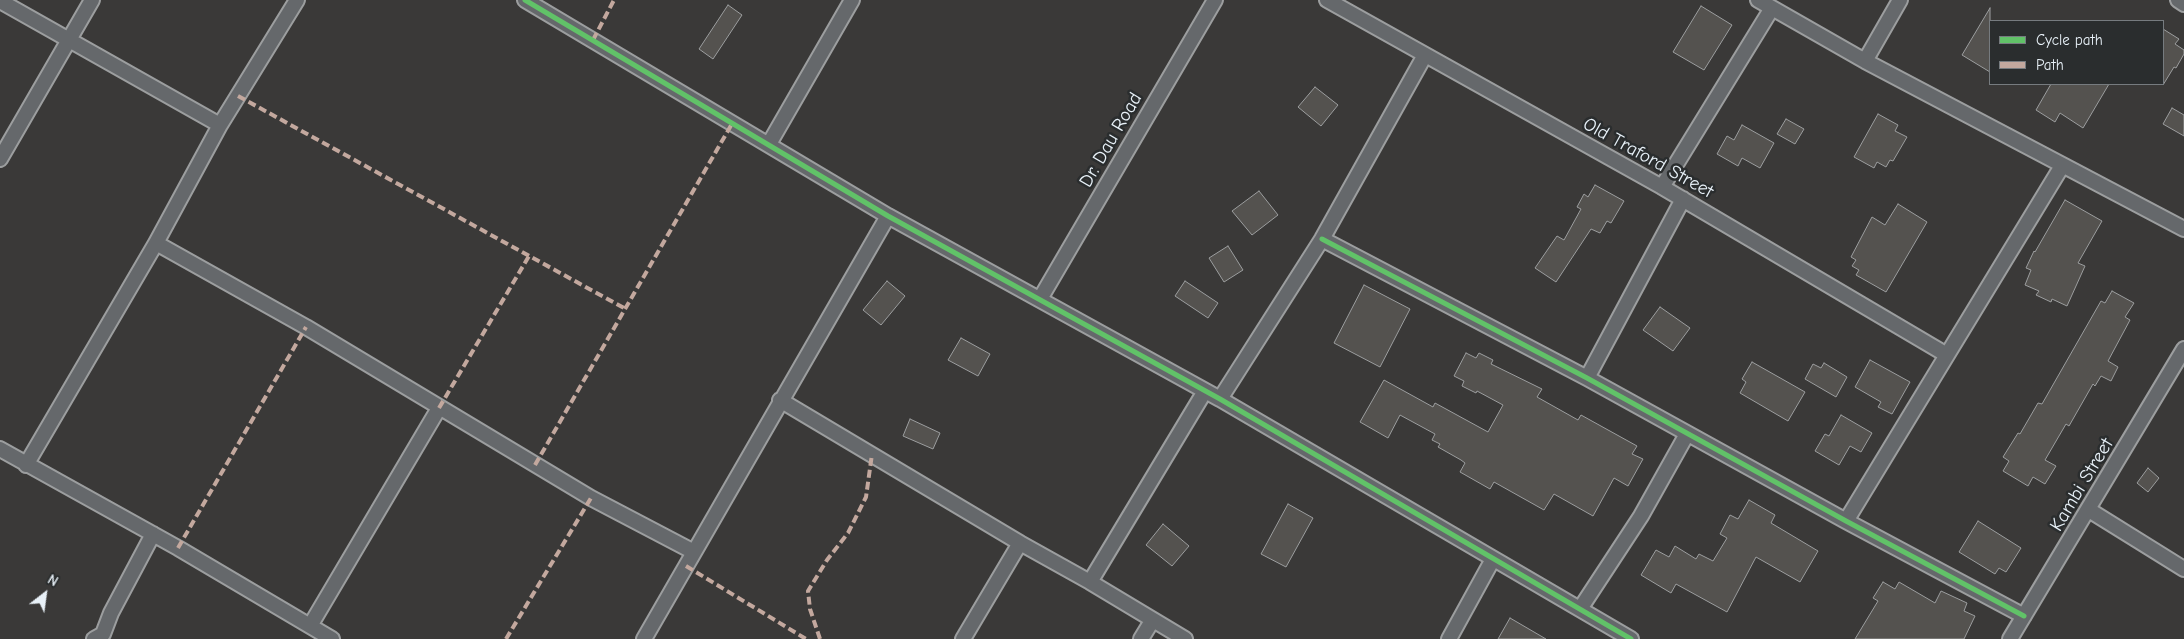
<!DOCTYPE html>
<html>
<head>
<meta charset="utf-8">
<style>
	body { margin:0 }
	#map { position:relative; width:2184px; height:639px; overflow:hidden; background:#3a3938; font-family:"Comic Neue",sans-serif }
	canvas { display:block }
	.legend { position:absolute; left:1989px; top:20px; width:175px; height:65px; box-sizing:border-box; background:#2a2d2e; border:1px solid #767b7f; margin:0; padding:6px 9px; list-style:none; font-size:15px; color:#e8f1f8 }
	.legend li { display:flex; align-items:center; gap:10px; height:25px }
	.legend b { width:25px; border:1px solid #767b7f }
	.north { position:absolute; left:20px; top:569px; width:50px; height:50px; -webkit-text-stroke:4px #2a2d2e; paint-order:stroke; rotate:30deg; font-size:14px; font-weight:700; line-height:20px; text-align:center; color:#e8f1f8 }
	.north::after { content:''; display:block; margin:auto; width:18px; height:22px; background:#e8f1f8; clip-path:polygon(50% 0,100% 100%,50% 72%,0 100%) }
</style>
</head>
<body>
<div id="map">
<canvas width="2184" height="639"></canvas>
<ul class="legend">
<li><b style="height:6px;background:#61c268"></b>Cycle path</li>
<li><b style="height:6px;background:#c3a89e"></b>Path</li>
</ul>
<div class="north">N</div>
</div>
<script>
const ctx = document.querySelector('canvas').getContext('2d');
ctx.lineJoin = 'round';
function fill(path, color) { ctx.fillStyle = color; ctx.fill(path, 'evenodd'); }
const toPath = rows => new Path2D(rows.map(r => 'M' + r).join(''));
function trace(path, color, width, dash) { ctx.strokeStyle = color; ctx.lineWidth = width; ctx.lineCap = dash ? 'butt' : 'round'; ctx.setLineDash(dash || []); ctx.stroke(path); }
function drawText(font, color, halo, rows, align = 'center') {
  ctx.font = font + ' "Comic Neue",sans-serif'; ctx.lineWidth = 5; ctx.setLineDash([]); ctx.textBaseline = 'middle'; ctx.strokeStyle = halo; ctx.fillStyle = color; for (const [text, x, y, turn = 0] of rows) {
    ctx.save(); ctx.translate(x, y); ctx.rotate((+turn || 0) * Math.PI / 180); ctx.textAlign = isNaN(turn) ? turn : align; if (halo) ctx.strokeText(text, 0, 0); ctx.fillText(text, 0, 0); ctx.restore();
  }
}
const building = toPath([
	[728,5,742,15,713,59,699,49,728,5],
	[1701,6,1732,25,1704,70,1673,52,1701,6],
	[1990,8,1990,72,1962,55,1990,8],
	[2163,29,2179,39,2175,44,2184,50,2184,54,2176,68,2174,67,2163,85,2163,29],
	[2051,84,2109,84,2083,128,2060,113,2055,122,2036,110,2051,84],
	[1315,87,1338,105,1321,126,1298,107,1315,87],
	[2172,108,2184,115,2184,136,2163,124,2172,108],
	[1878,114,1898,125,1895,131,1907,137,1893,161,1890,160,1886,167,1877,162,1874,168,1854,157,1878,114],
	[1786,119,1804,129,1795,144,1777,134,1786,119],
	[1742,125,1774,143,1760,168,1742,158,1738,166,1717,154,1727,136,1734,140,1742,125],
	[1595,185,1624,201,1611,223,1607,221,1600,233,1591,229,1556,282,1535,268,1557,236,1564,240,1581,209,1577,207,1584,194,1588,197,1595,185],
	[1259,191,1278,215,1252,235,1232,211,1259,191],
	[2065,200,2102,221,2078,263,2085,266,2067,306,2052,299,2051,302,2036,295,2039,291,2025,285,2031,270,2026,268,2034,251,2035,252,2065,200],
	[1898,204,1927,222,1886,292,1856,275,1859,270,1852,266,1856,260,1851,257,1872,217,1885,225,1898,204],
	[1228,246,1243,270,1224,282,1209,258,1228,246],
	[887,281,905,296,881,325,863,310,887,281],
	[1185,281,1218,303,1208,318,1175,296,1185,281],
	[1364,285,1410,309,1380,367,1334,343,1364,285],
	[2112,291,2134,303,2125,317,2130,320,2108,361,2118,367,2111,381,2101,376,2095,386,2093,384,2069,426,2066,424,2045,460,2056,466,2045,484,2033,477,2028,486,2003,471,2009,461,2003,457,2018,433,2020,434,2038,403,2042,404,2101,301,2105,303,2112,291],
	[1660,307,1690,328,1673,351,1643,330,1660,307],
	[961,338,990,354,978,376,948,360,961,338],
	[1466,353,1476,358,1479,353,1493,360,1491,364,1542,389,1537,397,1578,420,1581,415,1637,446,1632,454,1643,459,1628,486,1614,478,1593,516,1554,494,1544,510,1494,482,1490,489,1460,472,1465,463,1461,460,1438,447,1440,444,1432,440,1435,434,1400,415,1388,438,1360,422,1384,380,1433,407,1435,403,1488,432,1503,405,1477,391,1476,393,1462,386,1464,381,1454,376,1466,353],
	[1870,360,1910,382,1892,414,1878,407,1881,402,1855,387,1870,360],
	[1752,362,1805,392,1788,421,1740,393,1746,382,1742,379,1752,362],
	[1824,363,1847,377,1836,397,1805,379,1813,364,1821,368,1824,363],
	[1841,415,1872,433,1861,452,1850,446,1839,465,1815,451,1825,434,1829,436,1841,415],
	[910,419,940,433,933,449,903,436,910,419],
	[2148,468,2159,478,2148,492,2137,483,2148,468],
	[1749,500,1775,515,1771,523,1818,551,1800,582,1756,557,1727,612,1676,584,1671,593,1641,575,1656,550,1669,557,1675,546,1696,559,1699,554,1713,561,1727,538,1720,534,1730,515,1738,519,1749,500],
	[1288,504,1313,518,1286,567,1261,554,1288,504],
	[1978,521,2021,548,2006,572,1999,568,1995,574,1959,552,1978,521],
	[1163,524,1189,546,1172,566,1146,545,1163,524],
	[1883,582,1895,589,1899,582,1935,603,1941,591,1967,603,1964,611,1975,616,1964,639,1855,639,1878,601,1873,598,1883,582],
	[1510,618,1546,639,1498,639,1510,618]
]);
fill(building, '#54524f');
trace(building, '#9c9e9f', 1);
const minor = toPath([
	[525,0,888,216,1220,399,1631,639],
	[1327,0,1662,187,1947,355],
	[1758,0,1865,61,2184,229],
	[2178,0,2184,4],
	[0,1,220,125],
	[1865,61,1900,0],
	[769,144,852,0],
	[0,159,92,0],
	[1662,187,1772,8],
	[1322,239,1587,378,1846,521,2024,616],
	[156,243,306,327,591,498,694,552],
	[1040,299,1215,0],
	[1587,378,1683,199],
	[1220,399,1322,239,1425,55],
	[780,400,1020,543],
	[0,449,178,548,332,639],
	[26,465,156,243,220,125,297,0],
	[2089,510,2184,569],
	[1846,521,2062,166],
	[1090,582,1205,391],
	[1580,609,1641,516,1687,434],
	[310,626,439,408],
	[94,639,103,634,111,613,153,534],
	[644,639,888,216],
	[963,639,1020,543,1090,582,1185,639],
	[1141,639,1152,621],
	[1449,639,1493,559],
	[2010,639,2184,349]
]);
trace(minor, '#9c9e9f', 18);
trace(minor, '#65686b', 14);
trace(toPath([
	[593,40,614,0],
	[238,96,624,308],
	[439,408,529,256],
	[535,465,733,122],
	[178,548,306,327],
	[686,566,806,639],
	[506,639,591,498],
	[820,639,810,609,808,591,827,560,848,533,866,497,872,454]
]), '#c3a89e', 4, [8, 4]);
trace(toPath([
	[525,0,888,216,1220,399,1631,639],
	[1322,239,1587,378,1846,521,2024,616]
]), '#61c268', 5);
drawText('19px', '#e8f1f8', '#2a2d2e', [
	["Dr. Dau Road",1111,140,-60],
	["Old Traford Street",1648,158,29],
	["Kambi Street",2082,485,-59]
]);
</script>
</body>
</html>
